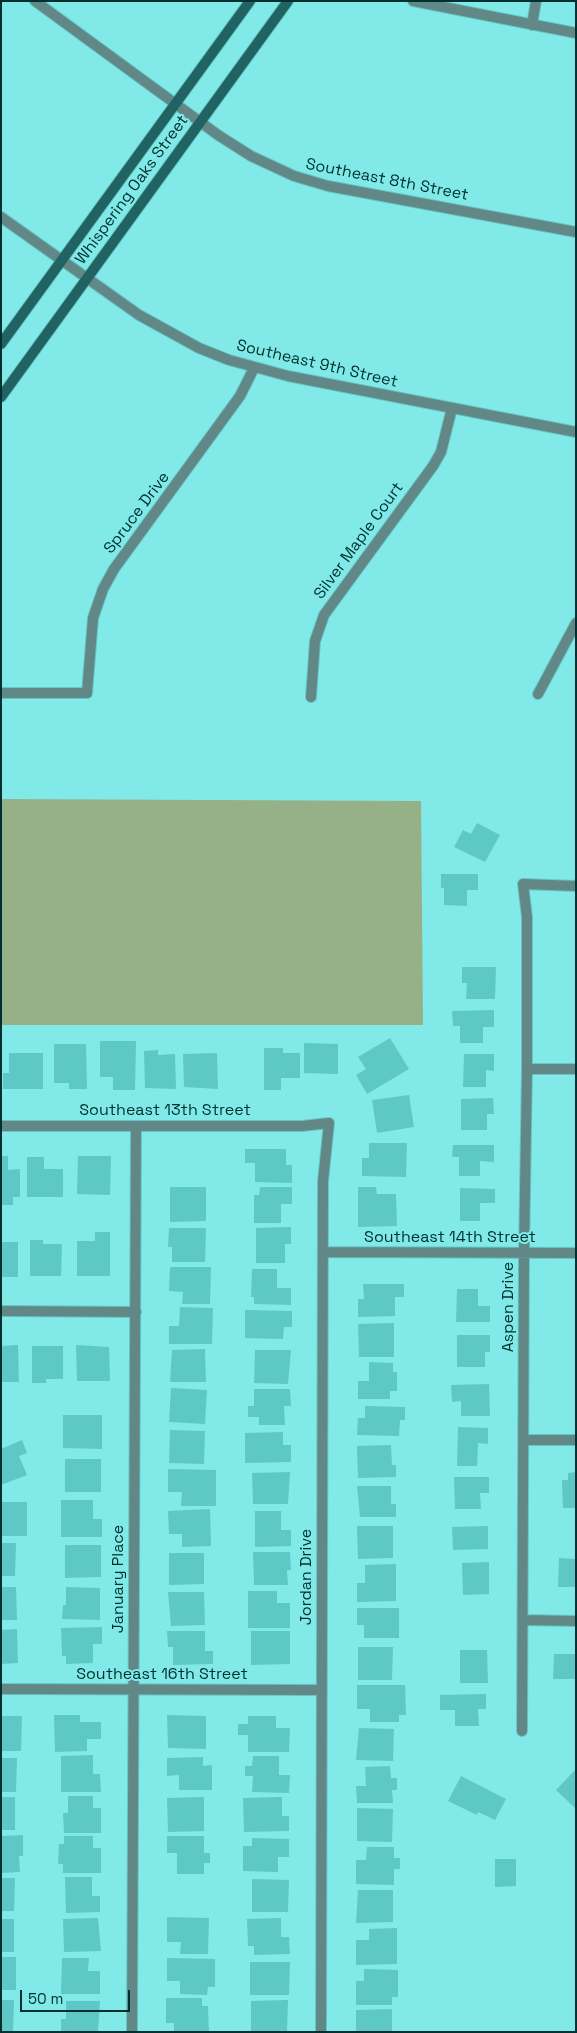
<!DOCTYPE html>
<html>
<head>
<meta charset="utf-8">
<style>
	body { margin:0 }
	#map { position:relative; width:577px; height:2033px; overflow:hidden; background:#81eae8; font-family:"Space Grotesk",sans-serif }
	canvas { display:block }
	.frame { position:absolute; inset:0; border:2px solid #003030; pointer-events:none }
	.scale { position:absolute; left:20px; top:1990px; width:110px; height:22px; box-sizing:border-box; border:2px solid #003030; border-top:0; padding-left:6px; font-size:15px; line-height:18px; white-space:nowrap; color:#003030; -webkit-text-stroke:4px #81eae8; paint-order:stroke }
</style>
</head>
<body>
<div id="map">
<canvas width="577" height="2033"></canvas>
<div class="frame"></div>
<div class="scale">50 m</div>
</div>
<script>
const ctx = document.querySelector('canvas').getContext('2d');
ctx.lineJoin = 'round';
function fill(path, color) { ctx.fillStyle = color; ctx.fill(path, 'evenodd'); }
const toPath = rows => new Path2D(rows.map(r => 'M' + r).join(''));
function trace(path, color, width, dash) { ctx.strokeStyle = color; ctx.lineWidth = width; ctx.lineCap = dash ? 'butt' : 'round'; ctx.setLineDash(dash || []); ctx.stroke(path); }
function drawText(font, color, halo, rows, align = 'center') {
  ctx.font = font + ' "Space Grotesk",sans-serif'; ctx.lineWidth = 4; ctx.setLineDash([]); ctx.textBaseline = 'middle'; ctx.strokeStyle = halo; ctx.fillStyle = color; for (const [text, x, y, turn = 0] of rows) {
    ctx.save(); ctx.translate(x, y); ctx.rotate((+turn || 0) * Math.PI / 180); ctx.textAlign = isNaN(turn) ? turn : align; if (halo) ctx.strokeText(text, 0, 0); ctx.fillText(text, 0, 0); ctx.restore();
  }
}
fill(toPath([
	[1,799,421,801,423,1025,1,1025]
]), '#96b088');
fill(toPath([
	[477,823,500,835,485,862,454,847,463,830,471,834],
	[441,874,478,874,478,890,467,890,467,906,444,905,444,888,441,888],
	[462,967,496,967,495,999,466,999,467,983,462,983],
	[494,1010,494,1027,483,1027,483,1043,460,1043,460,1026,453,1026,452,1011],
	[390,1038,409,1069,367,1094,356,1075,366,1069,358,1057],
	[100,1041,136,1041,135,1090,113,1090,113,1077,100,1077],
	[304,1043,338,1044,338,1074,304,1073],
	[54,1044,86,1044,87,1089,69,1089,69,1083,54,1083],
	[264,1048,283,1048,283,1053,300,1053,300,1078,281,1078,281,1090,264,1090],
	[158,1050,158,1055,175,1054,176,1089,145,1088,144,1051],
	[9,1053,43,1053,43,1089,3,1089,3,1073,9,1073],
	[217,1053,218,1089,184,1087,183,1054],
	[464,1054,494,1054,494,1071,486,1070,486,1087,463,1087],
	[409,1095,414,1127,377,1133,372,1100],
	[493,1098,494,1114,487,1114,487,1130,461,1130,461,1099],
	[369,1143,407,1143,406,1177,362,1176,362,1158,369,1158],
	[453,1145,494,1145,494,1162,480,1161,480,1176,459,1176,459,1157,452,1157],
	[245,1149,286,1149,286,1165,292,1165,292,1183,255,1182,255,1163,245,1163],
	[1,1156,8,1156,8,1170,20,1169,20,1197,13,1197,13,1205,1,1205],
	[78,1156,111,1156,110,1195,77,1194],
	[27,1157,44,1157,44,1169,63,1169,63,1197,27,1197],
	[170,1187,206,1187,206,1221,170,1222],
	[260,1187,292,1187,292,1204,281,1204,281,1223,254,1223,254,1195,259,1195],
	[358,1187,376,1187,377,1194,396,1194,397,1226,358,1227],
	[460,1188,495,1189,495,1203,480,1203,480,1221,460,1221],
	[291,1227,291,1244,285,1244,285,1263,256,1263,256,1228],
	[169,1228,206,1228,205,1262,172,1262,172,1247,168,1247],
	[95,1232,110,1232,110,1276,77,1276,77,1241,95,1241],
	[30,1240,43,1240,43,1244,62,1244,61,1276,30,1276],
	[1,1242,18,1242,18,1277,1,1277],
	[170,1267,211,1267,210,1304,182,1304,183,1292,169,1291],
	[252,1269,277,1269,277,1288,291,1288,291,1305,254,1304,254,1297,251,1297],
	[363,1284,404,1284,404,1297,395,1297,395,1316,358,1317,358,1299,364,1299],
	[457,1289,478,1289,478,1306,490,1306,490,1322,456,1322],
	[180,1307,213,1308,212,1344,169,1344,169,1326,179,1326],
	[245,1310,292,1311,292,1327,284,1327,283,1339,245,1338],
	[394,1323,394,1357,359,1357,358,1324],
	[457,1335,490,1335,490,1352,485,1352,485,1367,457,1367],
	[18,1345,19,1382,1,1382,1,1346],
	[76,1345,109,1347,110,1381,77,1381],
	[32,1346,63,1346,63,1379,46,1379,46,1383,32,1383],
	[205,1349,206,1382,170,1382,172,1350],
	[255,1350,291,1350,288,1384,254,1383],
	[369,1362,393,1363,393,1372,397,1372,397,1391,390,1391,390,1399,358,1399,358,1381,369,1381],
	[489,1384,490,1416,461,1416,461,1401,452,1402,451,1385],
	[171,1388,207,1390,205,1424,169,1422],
	[254,1389,290,1389,291,1406,284,1406,285,1425,259,1425,259,1417,248,1417,248,1406,254,1406],
	[365,1406,405,1407,405,1420,400,1420,399,1436,357,1435,358,1418,365,1418],
	[63,1415,102,1415,102,1449,63,1448],
	[458,1427,488,1428,488,1444,478,1443,477,1466,457,1466],
	[170,1430,205,1431,204,1464,169,1463],
	[283,1432,283,1445,291,1445,291,1462,245,1463,245,1433],
	[22,1440,27,1453,19,1456,27,1475,1,1485,1,1449],
	[391,1445,392,1465,396,1465,396,1477,358,1478,357,1446],
	[65,1459,101,1459,101,1492,65,1492],
	[168,1469,216,1470,216,1506,181,1506,182,1492,168,1492],
	[290,1472,288,1504,253,1504,252,1473],
	[576,1472,576,1508,563,1508,562,1480,568,1480,568,1473],
	[454,1477,489,1477,489,1493,480,1493,481,1509,455,1509],
	[357,1486,391,1486,391,1504,396,1504,396,1517,360,1517],
	[61,1500,93,1500,93,1519,102,1519,102,1537,61,1537],
	[1,1502,27,1502,27,1536,1,1536],
	[210,1509,211,1546,182,1547,182,1534,169,1534,168,1511],
	[255,1511,281,1511,281,1530,291,1530,291,1546,255,1547],
	[357,1526,393,1526,393,1558,358,1559],
	[488,1526,488,1549,453,1550,452,1527],
	[1,1543,16,1543,15,1576,1,1576],
	[65,1545,101,1545,101,1577,65,1578],
	[253,1552,290,1552,291,1570,287,1570,288,1585,254,1585],
	[169,1553,204,1553,204,1584,169,1585],
	[559,1558,576,1559,576,1587,558,1587],
	[489,1562,489,1594,463,1595,462,1563],
	[396,1564,396,1601,357,1602,357,1583,365,1583,365,1565],
	[1,1587,16,1587,17,1620,1,1620],
	[66,1587,100,1588,100,1620,62,1619,63,1605,66,1605],
	[248,1591,277,1591,277,1603,290,1603,290,1628,248,1628],
	[168,1592,204,1592,205,1625,171,1626],
	[357,1608,399,1608,399,1638,364,1638,364,1625,357,1625],
	[102,1627,102,1644,93,1644,93,1663,66,1664,66,1656,62,1656,61,1628],
	[17,1629,18,1663,1,1664,1,1630],
	[167,1631,205,1631,205,1651,213,1651,213,1664,173,1665,173,1647,168,1647],
	[251,1631,290,1631,290,1664,251,1665],
	[358,1647,393,1647,392,1680,358,1680],
	[460,1650,487,1650,488,1683,460,1683],
	[554,1654,576,1654,576,1679,553,1679],
	[357,1685,405,1685,406,1715,399,1715,399,1722,370,1722,370,1709,357,1709],
	[486,1694,486,1709,478,1709,479,1726,455,1726,455,1710,440,1710,440,1695],
	[54,1715,80,1715,80,1722,101,1722,101,1739,87,1739,87,1751,55,1752],
	[167,1715,206,1716,206,1749,168,1748],
	[1,1716,22,1716,21,1751,1,1751],
	[248,1716,276,1716,276,1728,290,1728,289,1752,248,1752,248,1735,238,1735,238,1724,248,1724],
	[359,1728,394,1729,393,1761,356,1760],
	[93,1755,93,1774,100,1774,101,1792,61,1792,61,1756],
	[253,1756,279,1756,279,1775,290,1775,289,1793,252,1792,253,1776,245,1776,245,1766,252,1766],
	[203,1757,203,1766,212,1765,212,1790,179,1790,179,1775,167,1776,167,1758],
	[1,1758,17,1758,16,1792,1,1792],
	[390,1766,391,1778,397,1778,397,1790,392,1790,393,1803,357,1803,356,1786,366,1786,365,1767],
	[576,1769,576,1809,556,1790],
	[461,1776,506,1799,495,1820,478,1812,477,1815,448,1801],
	[68,1796,93,1796,93,1808,101,1808,101,1833,64,1833,63,1813,68,1813],
	[1,1797,15,1797,15,1830,1,1830],
	[204,1797,204,1831,168,1832,167,1798],
	[282,1797,282,1816,289,1816,289,1831,244,1832,243,1798],
	[357,1808,393,1809,392,1842,357,1841],
	[23,1835,23,1856,19,1856,20,1872,1,1873,1,1836],
	[64,1836,93,1836,93,1848,101,1848,101,1873,63,1873,63,1864,58,1864,59,1844,64,1844],
	[167,1836,204,1836,204,1853,210,1853,210,1863,204,1863,204,1874,177,1874,177,1853,167,1853],
	[252,1838,289,1839,289,1857,278,1857,278,1872,243,1871,243,1846,252,1846],
	[367,1847,394,1847,394,1858,400,1858,400,1869,394,1869,394,1885,356,1884,356,1860,366,1860],
	[495,1859,516,1859,516,1886,495,1887],
	[65,1877,92,1877,92,1896,100,1896,100,1912,66,1913],
	[1,1878,15,1878,14,1911,1,1911],
	[252,1879,289,1880,288,1912,252,1912],
	[358,1890,393,1890,393,1922,356,1923],
	[167,1917,209,1918,208,1954,180,1954,181,1942,167,1942],
	[98,1918,101,1951,64,1952,63,1919],
	[281,1918,281,1937,289,1937,290,1954,254,1955,254,1946,248,1946,247,1919],
	[1,1919,14,1919,14,1952,1,1952],
	[397,1928,397,1964,356,1965,356,1940,369,1940,369,1929],
	[1,1957,16,1957,16,1990,1,1990],
	[62,1958,89,1958,88,1971,100,1971,100,1994,61,1994],
	[167,1958,215,1959,215,1987,208,1987,207,1995,180,1994,180,1981,167,1981],
	[250,1962,290,1962,289,1995,250,1995],
	[364,1969,398,1970,398,1997,392,1997,392,2005,356,2005,356,1981,364,1981],
	[166,1998,202,1998,202,2006,208,2006,209,2032,174,2032,174,2023,166,2023],
	[1,2000,14,2000,13,2032,1,2031],
	[288,2000,287,2032,251,2032,251,2001],
	[66,2001,100,2001,98,2032,61,2032,61,2019,66,2019],
	[392,2009,392,2032,356,2032,356,2010]
]), '#5ec8c7');
const street = toPath([
	[35,1,218,135,251,156,294,176,328,186,576,232],
	[413,1,576,33],
	[532,25,536,1],
	[1,217,139,315,199,348,229,360,288,376,576,432],
	[1,693,87,693,93,618,103,589,114,569,240,396,254,368],
	[538,694,576,623],
	[311,697,315,641,324,615,433,466,441,452,452,408],
	[527,1069,576,1069],
	[1,1126,302,1126,329,1123,323,1181,321,2032],
	[323,1252,576,1253],
	[1,1311,136,1312],
	[524,1440,576,1440],
	[523,1620,576,1621],
	[1,1689,322,1690],
	[522,1731,524,1253,527,1069,527,917,523,884,576,886],
	[132,2032,136,1126]
]);
const secondary = toPath([
	[1,344,250,1],
	[1,397,288,1]
]);
trace(street, '#67c5c3', 12);
trace(secondary, '#67c5c3', 12);
trace(street, '#618887', 10);
trace(secondary, '#206362', 10);
drawText('16px', '#003030', '#81eae8', [
	["Southeast 8th Street",387,180,11],
	["Whispering Oaks Street",132,190,-54],
	["Southeast 9th Street",317,364,13],
	["Spruce Drive",137,513,-53],
	["Silver Maple Court",359,541,-54],
	["Southeast 13th Street",165,1111],
	["Southeast 14th Street",450,1238],
	["Aspen Drive",509,1307,-90],
	["Jordan Drive",307,1577,-90],
	["January Place",119,1579,-90],
	["Southeast 16th Street",162,1675]
]);
</script>
</body>
</html>
